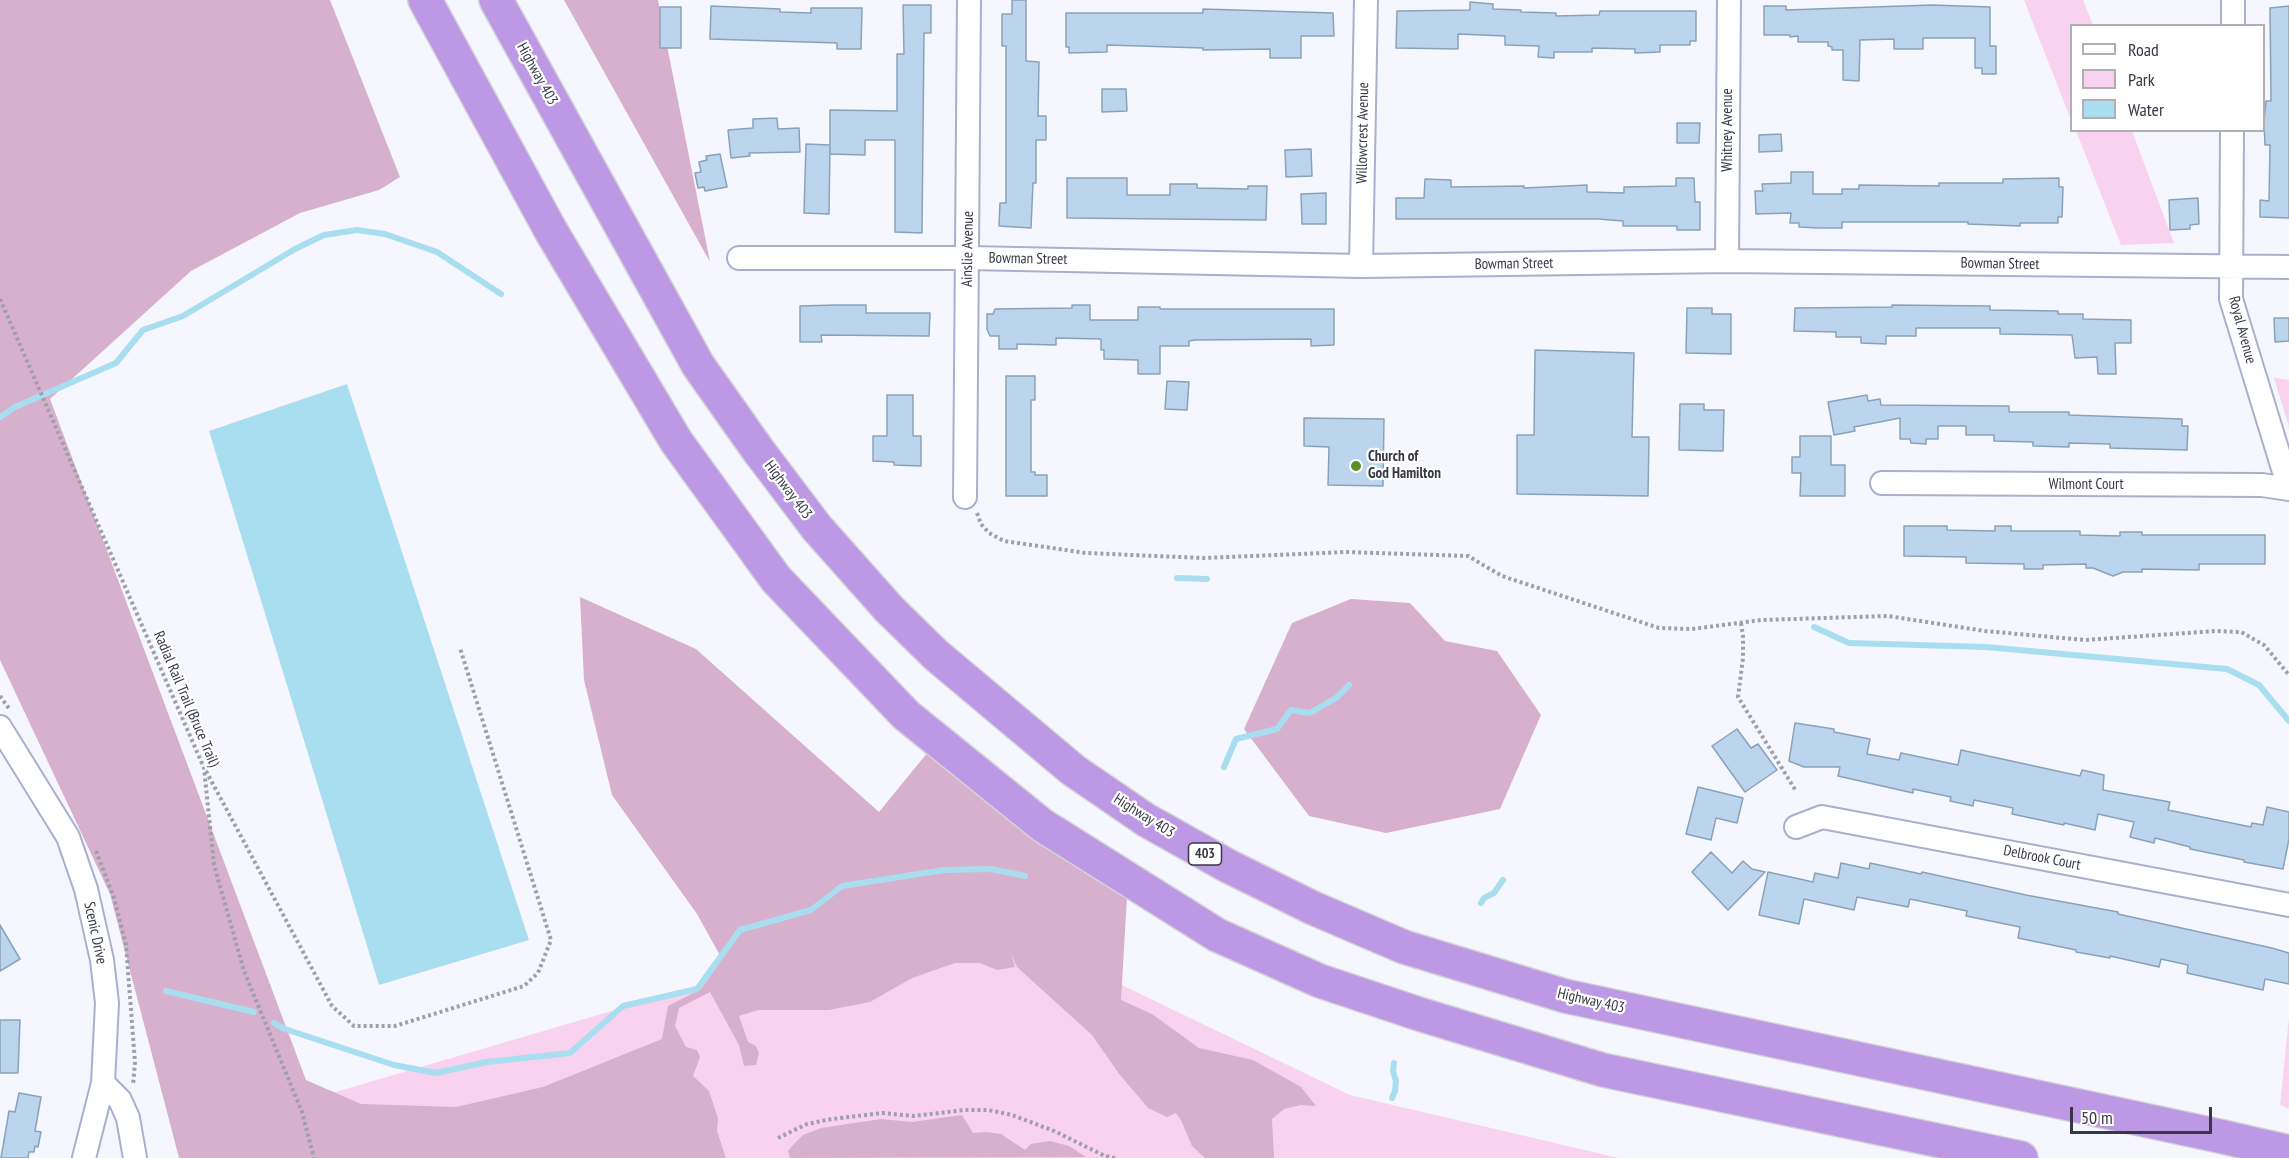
<!DOCTYPE html>
<html>
<head>
<meta charset="utf-8">
<style>
	body { margin:0 }
	#map { position:relative; width:2289px; height:1158px; overflow:hidden; background:#f6f7fe; font-family:"PT Sans Narrow",sans-serif }
	canvas { display:block }
	.legend { position:absolute; left:2070px; top:24px; width:195px; height:108px; box-sizing:border-box; background:#fff; border:2px solid #afafb5; margin:0; padding:8px 10px; list-style:none; font-size:18px; color:#363845 }
	.legend li { display:flex; align-items:center; gap:12px; height:30px }
	.legend b { width:30px; border:2px solid #afafb5 }
	.scale { position:absolute; left:2070px; top:1107px; width:142px; height:27px; box-sizing:border-box; border:3px solid #363845; border-top:0; padding-left:8px; font-size:18px; line-height:21px; white-space:nowrap; color:#363845; -webkit-text-stroke:4px #fff; paint-order:stroke }
</style>
</head>
<body>
<div id="map">
<canvas width="2289" height="1158"></canvas>
<ul class="legend">
<li><b style="height:8px;background:#fff"></b>Road</li>
<li><b style="height:16px;background:#f9d2ef"></b>Park</li>
<li><b style="height:16px;background:#a8def0"></b>Water</li>
</ul>
<div class="scale">50 m</div>
</div>
<script>
const ctx = document.querySelector('canvas').getContext('2d');
ctx.lineJoin = 'round';
function fill(path, color) { ctx.fillStyle = color; ctx.fill(path, 'evenodd'); }
const toPath = rows => new Path2D(rows.map(r => 'M' + r).join(''));
function trace(path, color, width, dash) { ctx.strokeStyle = color; ctx.lineWidth = width; ctx.lineCap = dash ? 'butt' : 'round'; ctx.setLineDash(dash || []); ctx.stroke(path); }
function drawText(font, color, halo, rows, align = 'center') {
  ctx.font = font + ' "PT Sans Narrow",sans-serif'; ctx.lineWidth = 4.5; ctx.setLineDash([]); ctx.textBaseline = 'middle'; ctx.strokeStyle = halo; ctx.fillStyle = color; for (const [text, x, y, turn = 0] of rows) {
    ctx.save(); ctx.translate(x, y); ctx.rotate((+turn || 0) * Math.PI / 180); ctx.textAlign = isNaN(turn) ? turn : align; if (halo) ctx.strokeText(text, 0, 0); ctx.fillText(text, 0, 0); ctx.restore();
  }
}
fill(toPath([
	[2024,0,2083,0,2093,25,2072,26,2071,120],
	[2076,131,2132,131,2174,243,2121,245],
	[2274,378,2289,380,2289,427],
	[962,908,1350,1095,1619,1158,305,1158,288,1106],
	[2289,1017,2289,1109,2280,1105]
]), '#f9d2ef');
fill(toPath([
	[0,0,330,0,400,177,379,190,300,213,191,271,50,399,306,1080,361,1104,456,1107,543,1087,662,1039,668,1006,701,989,722,959,697,914,612,795,584,680,580,597,696,649,879,812,928,752,1127,897,1121,1000,1152,1014,1199,1048,1253,1060,1301,1087,1316,1106,1301,1105,1284,1109,1272,1119,1274,1158,1205,1158,1192,1146,1181,1120,1176,1113,1167,1117,1148,1108,1120,1075,1092,1035,1017,967,1011,954,1015,967,997,970,980,963,955,963,912,978,870,1002,829,1010,758,1010,739,1016,748,1042,756,1046,759,1053,756,1065,744,1066,739,1045,710,992,679,1008,675,1026,686,1047,697,1050,700,1057,693,1076,709,1091,718,1118,717,1131,726,1158,179,1158,110,894,0,660],
	[564,0,658,0,710,262],
	[1351,599,1410,603,1445,641,1497,651,1541,715,1500,809,1386,833,1309,816,1244,729,1292,623],
	[962,1115,973,1133,986,1132,1001,1134,1025,1150,1031,1144,1050,1141,1069,1146,1086,1157,790,1158,788,1151,793,1145,803,1135,821,1128,881,1119,912,1122]
]), '#d7b0ce');
fill(toPath([
	[347,384,529,940,379,985,209,431]
]), '#a8def0');
trace(toPath([
	[0,417,15,407,116,363,143,330,183,316,295,249,324,235,357,230,385,234,437,252,501,294],
	[1177,578,1207,579],
	[1814,627,1849,643,1986,647,2227,669,2259,685,2289,721],
	[1224,767,1236,739,1277,729,1291,710,1310,713,1336,698,1349,685],
	[1481,903,1484,898,1494,893,1503,880],
	[166,991,254,1012],
	[274,1023,285,1029,394,1065,436,1073,487,1062,570,1053,623,1006,697,989,740,930,811,910,842,886,944,870,991,869,1025,876],
	[1392,1098,1395,1091,1396,1081,1393,1071,1394,1063]
]), '#a8def0', 6);
const building = toPath([
	[1012,0,1026,0,1026,61,1039,62,1038,116,1046,116,1046,140,1036,140,1036,183,1033,183,1031,228,999,226,1000,203,1006,203,1006,46,1002,46,1002,14,1012,14,1012,0],
	[1470,2,1493,4,1493,9,1521,10,1521,12,1556,13,1556,16,1599,15,1600,11,1696,11,1696,41,1690,41,1690,45,1660,45,1660,52,1635,53,1635,49,1592,48,1592,52,1554,52,1554,58,1538,57,1539,46,1505,45,1505,36,1458,34,1458,49,1396,48,1397,11,1470,10,1470,2],
	[903,5,931,5,931,33,924,33,922,233,895,232,895,140,865,140,865,155,830,154,830,110,897,111,897,54,904,54,903,5],
	[1932,5,1990,7,1990,46,1996,46,1996,74,1982,74,1982,68,1975,68,1975,38,1923,38,1923,49,1894,49,1894,39,1860,40,1859,81,1843,80,1843,50,1832,50,1832,47,1828,46,1828,42,1798,42,1798,36,1790,37,1790,35,1764,35,1764,6,1786,6,1786,10,1932,5],
	[711,6,780,9,780,12,811,13,811,8,862,8,861,49,837,49,837,43,710,39,711,6],
	[2289,6,2289,218,2260,217,2260,200,2269,201,2270,145,2265,145,2264,122,2266,101,2271,101,2270,8,2289,6],
	[660,7,681,7,681,48,660,48,660,7],
	[1203,9,1333,13,1334,36,1301,36,1301,58,1270,58,1270,49,1203,50,1203,48,1107,45,1107,52,1069,53,1069,47,1066,47,1066,13,1203,13,1203,9],
	[1102,89,1126,89,1127,111,1102,112,1102,89],
	[777,118,778,129,799,128,800,152,749,153,750,156,731,158,728,130,753,128,753,119,777,118],
	[1677,123,1700,123,1699,143,1677,143,1677,123],
	[1781,134,1782,151,1759,152,1759,135,1781,134],
	[806,144,830,145,829,214,804,213,806,144],
	[1311,149,1312,176,1286,177,1285,150,1311,149],
	[720,154,727,187,705,191,704,187,698,188,695,173,701,172,699,162,707,160,706,156,720,154],
	[1791,172,1813,172,1813,194,1842,194,1842,189,1859,189,1859,185,1939,186,1939,183,2003,183,2003,179,2059,178,2059,187,2063,187,2062,217,2058,217,2058,223,2020,223,2020,226,1968,224,1968,222,1842,222,1842,228,1818,228,1799,227,1799,223,1790,223,1791,213,1756,214,1755,191,1763,191,1762,184,1791,183,1791,172],
	[1067,178,1127,178,1127,195,1170,195,1170,184,1197,184,1197,188,1248,189,1248,186,1267,186,1266,220,1067,218,1067,178],
	[1676,178,1694,178,1695,202,1700,202,1700,230,1677,230,1677,226,1623,226,1623,221,1598,219,1396,219,1396,198,1424,198,1425,179,1451,180,1451,187,1524,186,1524,188,1587,185,1587,192,1624,193,1624,187,1676,186,1676,178],
	[1326,193,1326,224,1302,224,1301,194,1326,193],
	[2198,198,2199,224,2190,225,2190,229,2170,230,2169,200,2198,198],
	[836,305,866,305,866,313,930,313,929,336,821,335,822,342,800,342,800,306,836,305],
	[1072,305,1090,305,1090,320,1138,320,1138,307,1160,307,1160,309,1334,309,1334,345,1311,346,1311,339,1195,340,1189,341,1189,346,1160,346,1160,374,1138,374,1138,360,1104,359,1104,350,1101,350,1101,339,1056,338,1056,345,1017,344,1017,349,999,349,999,336,990,336,987,329,987,314,993,314,995,309,1072,308,1072,305],
	[1892,305,1990,306,1990,310,2058,311,2058,314,2083,314,2083,319,2131,320,2131,343,2115,343,2116,374,2098,374,2097,357,2075,358,2072,335,2000,334,2000,328,1916,328,1916,336,1886,336,1886,344,1861,343,1861,337,1836,337,1836,332,1794,331,1795,308,1892,307,1892,305],
	[1687,308,1712,308,1712,314,1731,314,1731,354,1686,353,1687,308],
	[2274,318,2289,318,2289,341,2275,342,2274,318],
	[1535,350,1634,353,1632,437,1649,437,1648,496,1517,494,1517,435,1534,435,1535,350],
	[1006,376,1035,376,1035,400,1031,400,1031,472,1035,472,1035,475,1047,475,1047,496,1006,496,1006,376],
	[1167,381,1189,382,1187,410,1165,409,1167,381],
	[887,395,913,395,913,436,921,436,921,466,894,465,894,462,873,461,873,436,887,436,887,395],
	[1867,395,1868,401,1880,399,1881,405,2009,406,2009,412,2069,412,2069,415,2182,419,2182,426,2188,426,2187,450,2110,448,2110,444,2069,443,2069,447,2033,446,2033,442,1994,441,1994,435,1966,435,1966,426,1938,426,1938,439,1926,439,1926,444,1911,443,1910,439,1900,439,1900,418,1854,427,1855,431,1834,435,1828,402,1867,395],
	[1680,404,1704,404,1704,410,1724,410,1723,451,1679,450,1680,404],
	[1304,418,1384,419,1383,486,1328,485,1329,447,1304,446,1304,418],
	[1800,436,1831,436,1831,465,1845,465,1845,496,1800,496,1801,473,1792,473,1792,457,1800,457,1800,436],
	[1904,526,1947,526,1947,530,1995,531,1995,526,2011,526,2011,531,2080,531,2080,535,2120,536,2120,532,2142,532,2142,535,2265,535,2265,564,2199,564,2199,570,2142,569,2142,572,2123,572,2113,576,2093,568,2086,568,2086,564,2043,565,2043,569,2024,569,2024,564,1966,563,1966,557,1904,556,1904,526],
	[1795,723,1834,729,1834,732,1870,739,1867,754,1899,760,1901,753,1958,765,1961,750,2080,776,2082,770,2104,775,2103,790,2170,802,2168,810,2251,827,2252,823,2263,825,2267,807,2289,812,2289,839,2283,869,2244,862,2244,860,2190,849,2190,847,2155,838,2154,843,2130,837,2134,822,2098,814,2095,830,2064,823,2064,825,2012,814,2013,808,1974,800,1973,806,1950,801,1951,797,1913,789,1913,793,1838,776,1840,767,1804,767,1789,761,1795,723],
	[1737,729,1751,748,1758,744,1777,770,1745,792,1712,746,1737,729],
	[1698,787,1743,798,1737,823,1716,818,1711,840,1686,834,1698,787],
	[1711,852,1732,873,1743,861,1752,869,1765,872,1728,910,1692,872,1711,852],
	[1841,863,1869,869,1870,863,1921,874,1922,872,2026,895,2118,912,2118,914,2272,948,2289,953,2289,984,2265,979,2263,990,2187,973,2188,965,2161,959,2159,967,2110,956,2110,958,2076,952,2076,950,2018,938,2020,927,1966,916,1967,911,1910,899,1908,907,1857,897,1854,910,1804,899,1799,924,1759,915,1768,872,1813,882,1815,873,1838,878,1841,863],
	[0,925,20,959,0,971,0,925],
	[0,1020,20,1020,18,1073,0,1073,0,1020],
	[19,1093,41,1097,35,1131,41,1132,38,1147,35,1146,34,1152,29,1152,28,1158,1,1158,9,1111,15,1112,19,1093]
]);
fill(building, '#bbd5ef');
trace(building, '#89a2bb', 1.5);
const minor = toPath([
	[2233,26,2233,0],
	[2232,130,2231,299,2289,488],
	[739,258,968,258,1361,266,1727,261,2289,267],
	[1727,261,1729,0],
	[1361,266,1366,0],
	[1882,483,2262,485,2289,489],
	[965,497,969,0],
	[0,727,68,837,86,889,102,960,107,1003,103,1083,84,1158],
	[1796,827,1822,817,2289,905],
	[103,1083,120,1100,128,1118,135,1158]
]);
const highway = toPath([
	[425,0,551,231,676,441,776,579,906,715,1042,825,1217,935,1320,981,1419,1014,1603,1070,2021,1158],
	[496,0,698,365,758,450,817,528,889,609,936,655,1073,770,1146,820,1228,866,1313,908,1404,947,1565,996,2219,1136,2289,1152]
]);
trace(minor, '#a9afce', 26);
trace(highway, '#d3d3d6', 36);
trace(toPath([
	[0,299,204,768,214,865,244,971,302,1112,314,1158],
	[977,513,981,524,989,533,1004,541,1086,553,1204,558,1346,552,1468,556,1502,576,1659,628,1692,629,1761,620,1888,616,1985,631,2085,640,2216,631,2241,632,2264,645,2289,675],
	[1741,623,1743,636,1743,658,1738,697,1796,791],
	[0,696,10,710],
	[206,771,332,1006,354,1026,395,1026,524,986,538,973,551,940,460,648],
	[96,851,114,898,126,945,135,1062,133,1085],
	[778,1138,807,1124,832,1119,882,1113,914,1116,964,1110,988,1110,1012,1115,1054,1131,1105,1156,1115,1158]
]), '#9e9fa9', 4, [3, 3]);
trace(minor, '#fff', 22);
trace(highway, '#bd98e5', 33);
for (const [x, y, r, color] of [
	[1356,466,6,"#5b8f28"]
]) { const dot = new Path2D(); dot.arc(x, y, r, 0, 2 * Math.PI); ctx.fillStyle = color; ctx.fill(dot); trace(dot, '#fff', 2); }
for (const [x, y, w] of [
	[1205,854,33]
]) { const box = new Path2D(); box.roundRect(x - w / 2, y - 11, w, 22, 4.5); ctx.fillStyle = '#fff'; ctx.fill(box); trace(box, '#363845', 1.5); }
drawText('bold 14px', '#363845', null, [
	["403",1205,854]
]);
drawText('15px', '#363845', '#fff', [
	["Highway 403",537,74,61],
	["Whitney Avenue",1728,130,-90],
	["Willowcrest Avenue",1363,133,-89],
	["Ainslie Avenue",968,249,-89],
	["Bowman Street",1028,259,1],
	["Bowman Street",1514,264,-1],
	["Bowman Street",2000,264,1],
	["Royal Avenue",2242,330,75],
	["Wilmont Court",2086,485],
	["Highway 403",788,490,53],
	["Radial Rail Trail (Bruce Trail)",186,699,67],
	["Highway 403",1144,816,32],
	["Delbrook Court",2042,858,11],
	["Scenic Drive",95,933,78],
	["Highway 403",1591,1001,13]
]);
drawText('bold 15px', '#363845', '#fff', [
	["Church of",1368,457],
	["God Hamilton",1368,474]
], 'left');
</script>
</body>
</html>
